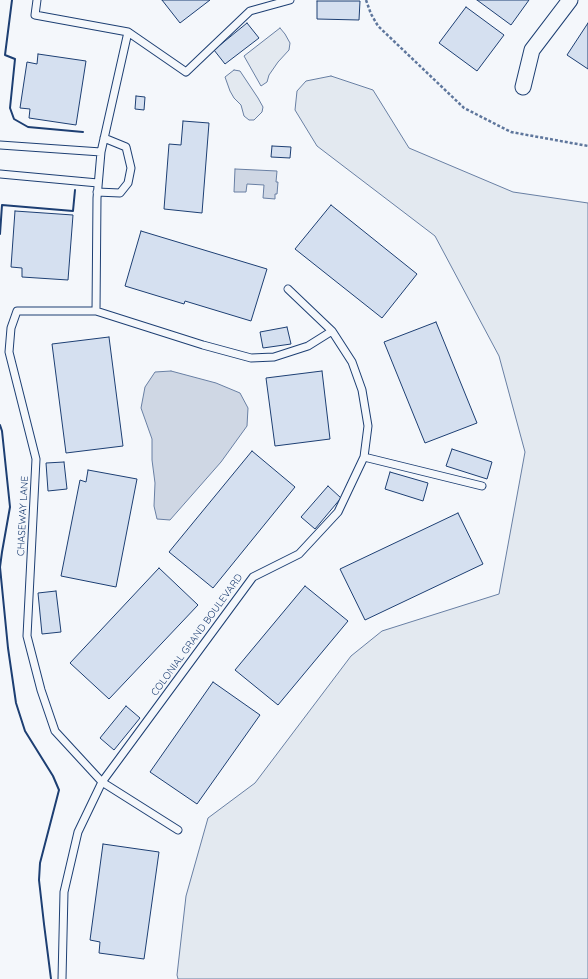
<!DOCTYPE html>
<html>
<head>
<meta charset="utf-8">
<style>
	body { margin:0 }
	canvas { display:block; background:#f4f7fb }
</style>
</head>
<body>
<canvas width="588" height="979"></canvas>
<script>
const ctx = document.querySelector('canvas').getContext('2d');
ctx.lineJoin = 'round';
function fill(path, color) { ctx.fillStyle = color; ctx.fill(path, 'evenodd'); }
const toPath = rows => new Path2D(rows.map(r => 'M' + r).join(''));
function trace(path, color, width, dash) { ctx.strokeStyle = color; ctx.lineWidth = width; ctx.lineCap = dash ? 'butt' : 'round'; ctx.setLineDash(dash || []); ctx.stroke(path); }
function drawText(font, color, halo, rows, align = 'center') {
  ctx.font = font + ' Quicksand,sans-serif'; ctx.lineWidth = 3; ctx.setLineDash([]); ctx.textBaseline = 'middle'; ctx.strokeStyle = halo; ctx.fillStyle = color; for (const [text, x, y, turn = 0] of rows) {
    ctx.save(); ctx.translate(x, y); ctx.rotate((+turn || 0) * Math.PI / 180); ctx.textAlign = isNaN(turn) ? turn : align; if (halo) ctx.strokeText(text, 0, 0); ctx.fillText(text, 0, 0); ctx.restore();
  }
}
const green = toPath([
	[280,28,285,34,290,43,289,50,278,62,269,75,267,82,261,86,244,56,280,28],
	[234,70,240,71,258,98,263,107,262,112,254,120,249,120,244,116,241,105,234,98,230,91,225,77,234,70],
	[331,76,373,90,409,148,513,192,588,203,588,979,178,979,177,975,186,896,208,818,255,783,351,656,382,631,499,594,525,452,499,356,435,236,317,146,295,110,297,91,306,81,331,76]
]);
fill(green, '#e3e9f0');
trace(green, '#687fa3', 1);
const water = toPath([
	[235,169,277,171,276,182,278,182,277,194,275,194,275,199,263,198,264,185,247,184,246,192,234,192,235,169],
	[171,371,216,383,240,393,248,408,247,426,221,462,170,520,157,519,154,506,155,483,152,460,152,439,141,408,145,387,155,372,171,371]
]);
fill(water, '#cfd7e4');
trace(water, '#687fa3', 1);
const building = toPath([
	[162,0,210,0,180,23,162,0],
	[477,0,529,0,511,25,477,0],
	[317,1,360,1,359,20,317,19,317,1],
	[466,7,504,35,477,71,439,43,466,7],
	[247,23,259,38,225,64,214,50,247,23],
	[588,23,588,69,567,55,588,23],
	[38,54,86,61,76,125,29,118,30,109,20,108,27,62,37,64,38,54],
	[136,96,145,97,144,110,135,109,136,96],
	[183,121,209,123,202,213,164,209,169,144,181,145,183,121],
	[272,146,291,147,290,158,271,157,272,146],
	[331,205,417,274,382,318,295,249,331,205],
	[15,211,73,215,68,280,22,277,22,268,11,267,15,211],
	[141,231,267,269,251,321,185,301,184,304,125,286,141,231],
	[436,322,477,423,425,443,384,342,436,322],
	[287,327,291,344,263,348,260,332,287,327],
	[109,337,123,446,66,453,52,344,109,337],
	[322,371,330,439,275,446,266,378,322,371],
	[452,449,492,462,487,479,446,466,452,449],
	[252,451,295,487,213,588,169,552,252,451],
	[64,462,67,489,48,491,46,463,64,462],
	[88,470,137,479,116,587,61,576,80,480,86,482,88,470],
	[390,472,428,483,423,501,385,489,390,472],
	[328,486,341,498,315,529,301,517,328,486],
	[458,513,483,564,365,620,340,569,458,513],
	[159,568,198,605,109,699,70,663,159,568],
	[305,586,348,621,278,705,235,670,305,586],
	[56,591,61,632,42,634,38,593,56,591],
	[213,682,260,715,197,804,150,772,213,682],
	[126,706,140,718,114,750,100,738,126,706],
	[103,844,159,852,144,959,99,953,100,942,90,940,103,844]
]);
fill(building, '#d5e0f0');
trace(building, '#1d3f73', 1);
const lane = toPath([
	[37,0,35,15,128,32,186,72,250,11,290,0],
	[0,145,101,152],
	[0,174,98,183],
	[97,192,120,193,128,183,131,168,126,147,104,138],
	[288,289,332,331],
	[96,311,97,198,101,152,128,32],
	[364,457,482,486],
	[62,979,64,892,78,832,102,782,253,577,299,554,338,512,364,457,368,426,362,390,352,362,332,331,308,346,274,357,251,358,203,345,96,311,17,311,11,328,9,352,36,459,27,636,41,690,55,731,102,782,178,830]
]);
const street = toPath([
	[523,87,532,50,570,0]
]);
trace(lane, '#1d3f73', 9);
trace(street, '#1d3f73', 17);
trace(toPath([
	[366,0,371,14,378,26,464,108,511,132,588,146]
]), '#5e769c', 2.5, [3, 2]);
trace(lane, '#f4f7fb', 7);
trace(street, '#f4f7fb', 15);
trace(toPath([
	[12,0,5,55,15,59,10,108,14,119,28,127,83,132],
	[0,234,2,205,73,211,75,190],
	[0,425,2,431,10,507,2,552,0,567,8,648,16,703,25,731,53,776,59,790,40,863,39,880,44,924,51,979]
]), '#1d3f73', 2);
drawText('10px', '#1d3f73', '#f4f7fb', [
	["CHASEWAY LANE",23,516,-87],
	["COLONIAL GRAND BOULEVARD",197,635,-54]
]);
</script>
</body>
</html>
